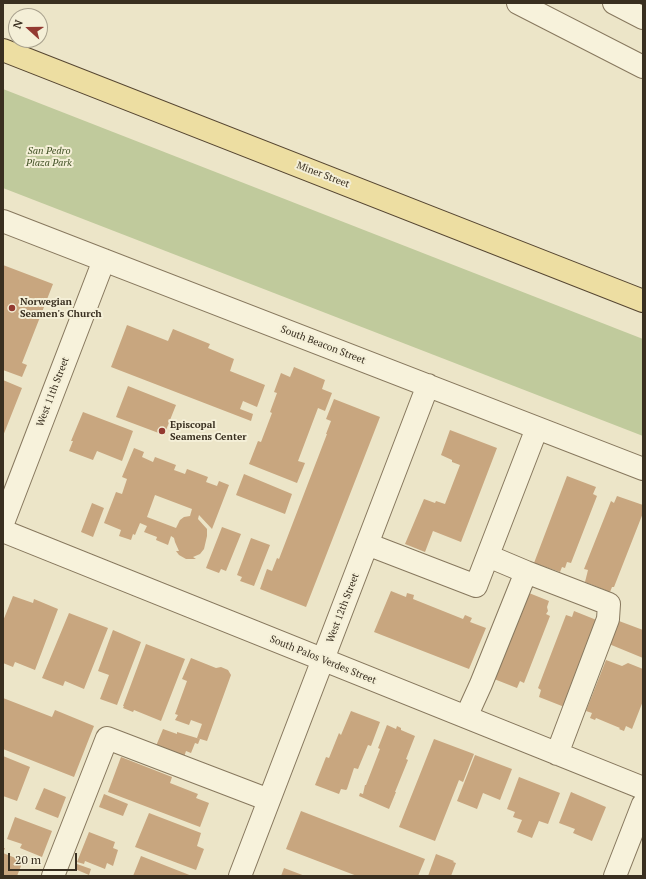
<!DOCTYPE html>
<html>
<head>
<meta charset="utf-8">
<style>
	body { margin:0 }
	#map { position:relative; width:646px; height:879px; overflow:hidden; background:#ece5c8; font-family:"PT Serif",serif }
	canvas { display:block }
	.frame { position:absolute; inset:0; border:4px solid #392f20; pointer-events:none }
	.north { position:absolute; left:8px; top:8px; width:40px; height:40px; box-sizing:border-box; background:#f4efd7; border:1px solid #a9a28e; border-radius:50%; rotate:291deg; font-size:11px; font-weight:700; line-height:16px; text-align:center; color:#392f20 }
	.north::after { content:''; display:block; margin:auto; width:14px; height:18px; background:#933a31; clip-path:polygon(50% 0,100% 100%,50% 72%,0 100%) }
	.scale { position:absolute; left:8px; top:853px; width:69px; height:18px; box-sizing:border-box; border:2px solid #392f20; border-top:0; padding-left:5px; font-size:12px; line-height:14px; white-space:nowrap; color:#392f20; -webkit-text-stroke:3px #f4efd7; paint-order:stroke }
</style>
</head>
<body>
<div id="map">
<canvas width="646" height="879"></canvas>
<div class="frame"></div>
<div class="north">N</div>
<div class="scale">20 m</div>
</div>
<script>
const ctx = document.querySelector('canvas').getContext('2d');
ctx.lineJoin = 'round';
function fill(path, color) { ctx.fillStyle = color; ctx.fill(path, 'evenodd'); }
const toPath = rows => new Path2D(rows.map(r => 'M' + r).join(''));
function trace(path, color, width, dash) { ctx.strokeStyle = color; ctx.lineWidth = width; ctx.lineCap = dash ? 'butt' : 'round'; ctx.setLineDash(dash || []); ctx.stroke(path); }
function drawText(font, color, halo, rows, align = 'center') {
  ctx.font = font + ' "PT Serif",serif'; ctx.lineWidth = 4; ctx.setLineDash([]); ctx.textBaseline = 'middle'; ctx.strokeStyle = halo; ctx.fillStyle = color; for (const [text, x, y, turn = 0] of rows) {
    ctx.save(); ctx.translate(x, y); ctx.rotate((+turn || 0) * Math.PI / 180); ctx.textAlign = isNaN(turn) ? turn : align; if (halo) ctx.strokeText(text, 0, 0); ctx.fillText(text, 0, 0); ctx.restore();
  }
}
fill(toPath([
	[3,89,643,339,643,436,3,188]
]), '#c0ca9c');
fill(toPath([
	[3,265,53,284,22,363,27,365,22,377,3,370],
	[127,325,168,341,173,329,210,344,208,348,234,359,230,371,265,385,257,407,243,401,240,409,253,414,251,421,111,367],
	[294,367,325,380,322,389,332,393,325,411,318,408,298,461,305,463,297,483,249,464,258,441,261,442,272,413,270,412,277,393,274,392,281,373,290,377],
	[3,380,22,388,3,436],
	[128,386,176,405,164,435,116,417],
	[334,399,380,417,306,607,260,589,267,569,272,571,277,558,279,559,327,434,326,434,331,421,326,419],
	[83,412,133,431,122,461,97,451,93,460,69,451,73,441,71,441],
	[450,430,497,448,461,542,433,531,425,552,405,544,424,499,435,503,436,501,445,504,460,465,452,462,452,460,441,455],
	[134,448,144,452,142,457,153,462,155,457,176,465,174,470,185,474,187,469,208,477,206,482,217,486,219,481,229,485,212,529,199,515,198,519,207,529,207,536,204,549,200,554,193,557,196,559,186,559,179,555,176,551,179,551,175,542,174,538,171,536,168,545,156,540,157,537,144,532,147,526,140,523,135,535,133,534,131,540,119,536,121,530,104,523,116,492,122,494,127,479,122,477],
	[155,495,192,509,190,516,184,517,180,520,176,528,147,517],
	[244,474,292,494,285,514,236,495],
	[567,476,596,487,593,494,597,496,571,563,567,562,565,568,562,567,560,572,534,563],
	[617,496,643,505,643,513,614,587,612,587,610,592,585,582,588,570,584,569,611,501,614,503],
	[92,503,104,508,93,537,81,532],
	[222,527,241,534,226,571,221,569,219,573,206,568],
	[251,538,270,545,254,586,240,581,242,577,237,575],
	[391,591,406,597,407,593,414,595,413,599,463,619,465,615,472,618,470,622,486,628,469,669,374,632],
	[524,591,549,601,547,607,548,611,546,614,550,616,524,683,520,681,517,688,489,677],
	[13,596,33,603,34,599,58,609,35,670,15,662,13,667,3,663,3,621],
	[574,611,599,621,567,708,539,697,541,690,538,688,566,615,572,617],
	[69,613,108,628,84,689,65,681,63,686,42,678],
	[619,621,643,630,643,658,609,644],
	[113,630,141,642,117,705,100,699,109,675,98,671],
	[146,644,185,659,161,721,134,710,133,712,123,708,124,706,123,706],
	[191,658,216,668,221,667,228,670,231,675,207,741,197,738,202,724,191,720,189,725,175,720,178,715,175,714,187,681,182,679],
	[606,660,622,666,628,663,643,669,643,701,632,729,626,726,624,731,619,729,620,728,596,718,595,720,590,718,592,713,586,711],
	[3,698,52,717,55,710,94,726,74,777,3,749],
	[351,711,380,722,371,746,368,745,358,769,354,768,347,789,346,790,341,789,339,794,315,785,326,757,329,758,339,733,341,735],
	[387,725,396,729,397,726,401,728,401,730,415,736,406,759,408,760,395,792,396,792,389,809,359,796,360,793,363,794,365,785,366,785,380,749,378,748],
	[163,729,177,734,177,732,200,739,198,744,195,743,191,753,186,751,184,757,156,746],
	[434,739,474,754,463,782,459,780,435,841,399,827],
	[475,755,512,769,500,800,483,793,477,809,457,801],
	[3,756,30,767,17,801,3,796],
	[121,757,172,777,170,783,198,794,196,798,209,803,200,827,108,792],
	[519,777,560,793,548,824,539,821,532,838,517,832,522,820,513,817,515,812,507,809],
	[44,788,66,797,58,818,35,809],
	[571,792,606,807,592,841,573,833,575,829,559,823],
	[104,794,128,804,123,816,99,807],
	[301,811,425,859,418,876,357,876,286,849],
	[149,813,201,833,197,846,204,849,196,870,135,847],
	[15,817,52,831,42,857,20,848,22,844,7,839],
	[89,832,115,842,113,848,118,850,113,866,107,863,105,869,85,861,84,864,77,862],
	[3,848,5,848,3,853,23,861,17,876,3,876],
	[436,854,454,861,453,862,456,863,451,876,428,876],
	[141,856,192,876,133,876],
	[77,864,91,869,89,875,75,869],
	[284,868,305,876,281,876]
]), '#c8a67f');
const minor = toPath([
	[518,3,643,67],
	[614,3,643,18],
	[3,221,643,469],
	[3,523,104,260],
	[3,531,643,788],
	[367,544,476,586,537,428],
	[488,556,526,572],
	[466,717,481,684,526,572,609,604,608,619,557,754],
	[53,876,107,738,269,800],
	[240,876,428,385],
	[615,876,643,804]
]);
const major = toPath([
	[3,50,643,301]
]);
trace(minor, '#87785e', 24);
trace(major, '#564631', 24);
trace(minor, '#f7f2db', 22);
trace(major, '#eddea2', 22);
for (const [x, y, r, color] of [
	[12,308,4,"#933a31"],
	[162,431,4,"#933a31"]
]) { const dot = new Path2D(); dot.arc(x, y, r, 0, 2 * Math.PI); ctx.fillStyle = color; ctx.fill(dot); trace(dot, '#f4efd7', 1.5); }
drawText('italic 10px', '#445428', '#f4efd7', [
	["San Pedro",49,151],
	["Plaza Park",49,163]
]);
drawText('10px', '#392f20', '#f4efd7', [
	["Miner Street",323,175,21],
	["South Beacon Street",323,345,21],
	["West 11th Street",53,392,-69],
	["West 12th Street",343,608,-69],
	["South Palos Verdes Street",323,660,22]
]);
drawText('bold 10px', '#392f20', '#f4efd7', [
	["Norwegian",20,302],
	["Seamen's Church",20,314],
	["Episcopal",170,425],
	["Seamens Center",170,437]
], 'left');
</script>
</body>
</html>
